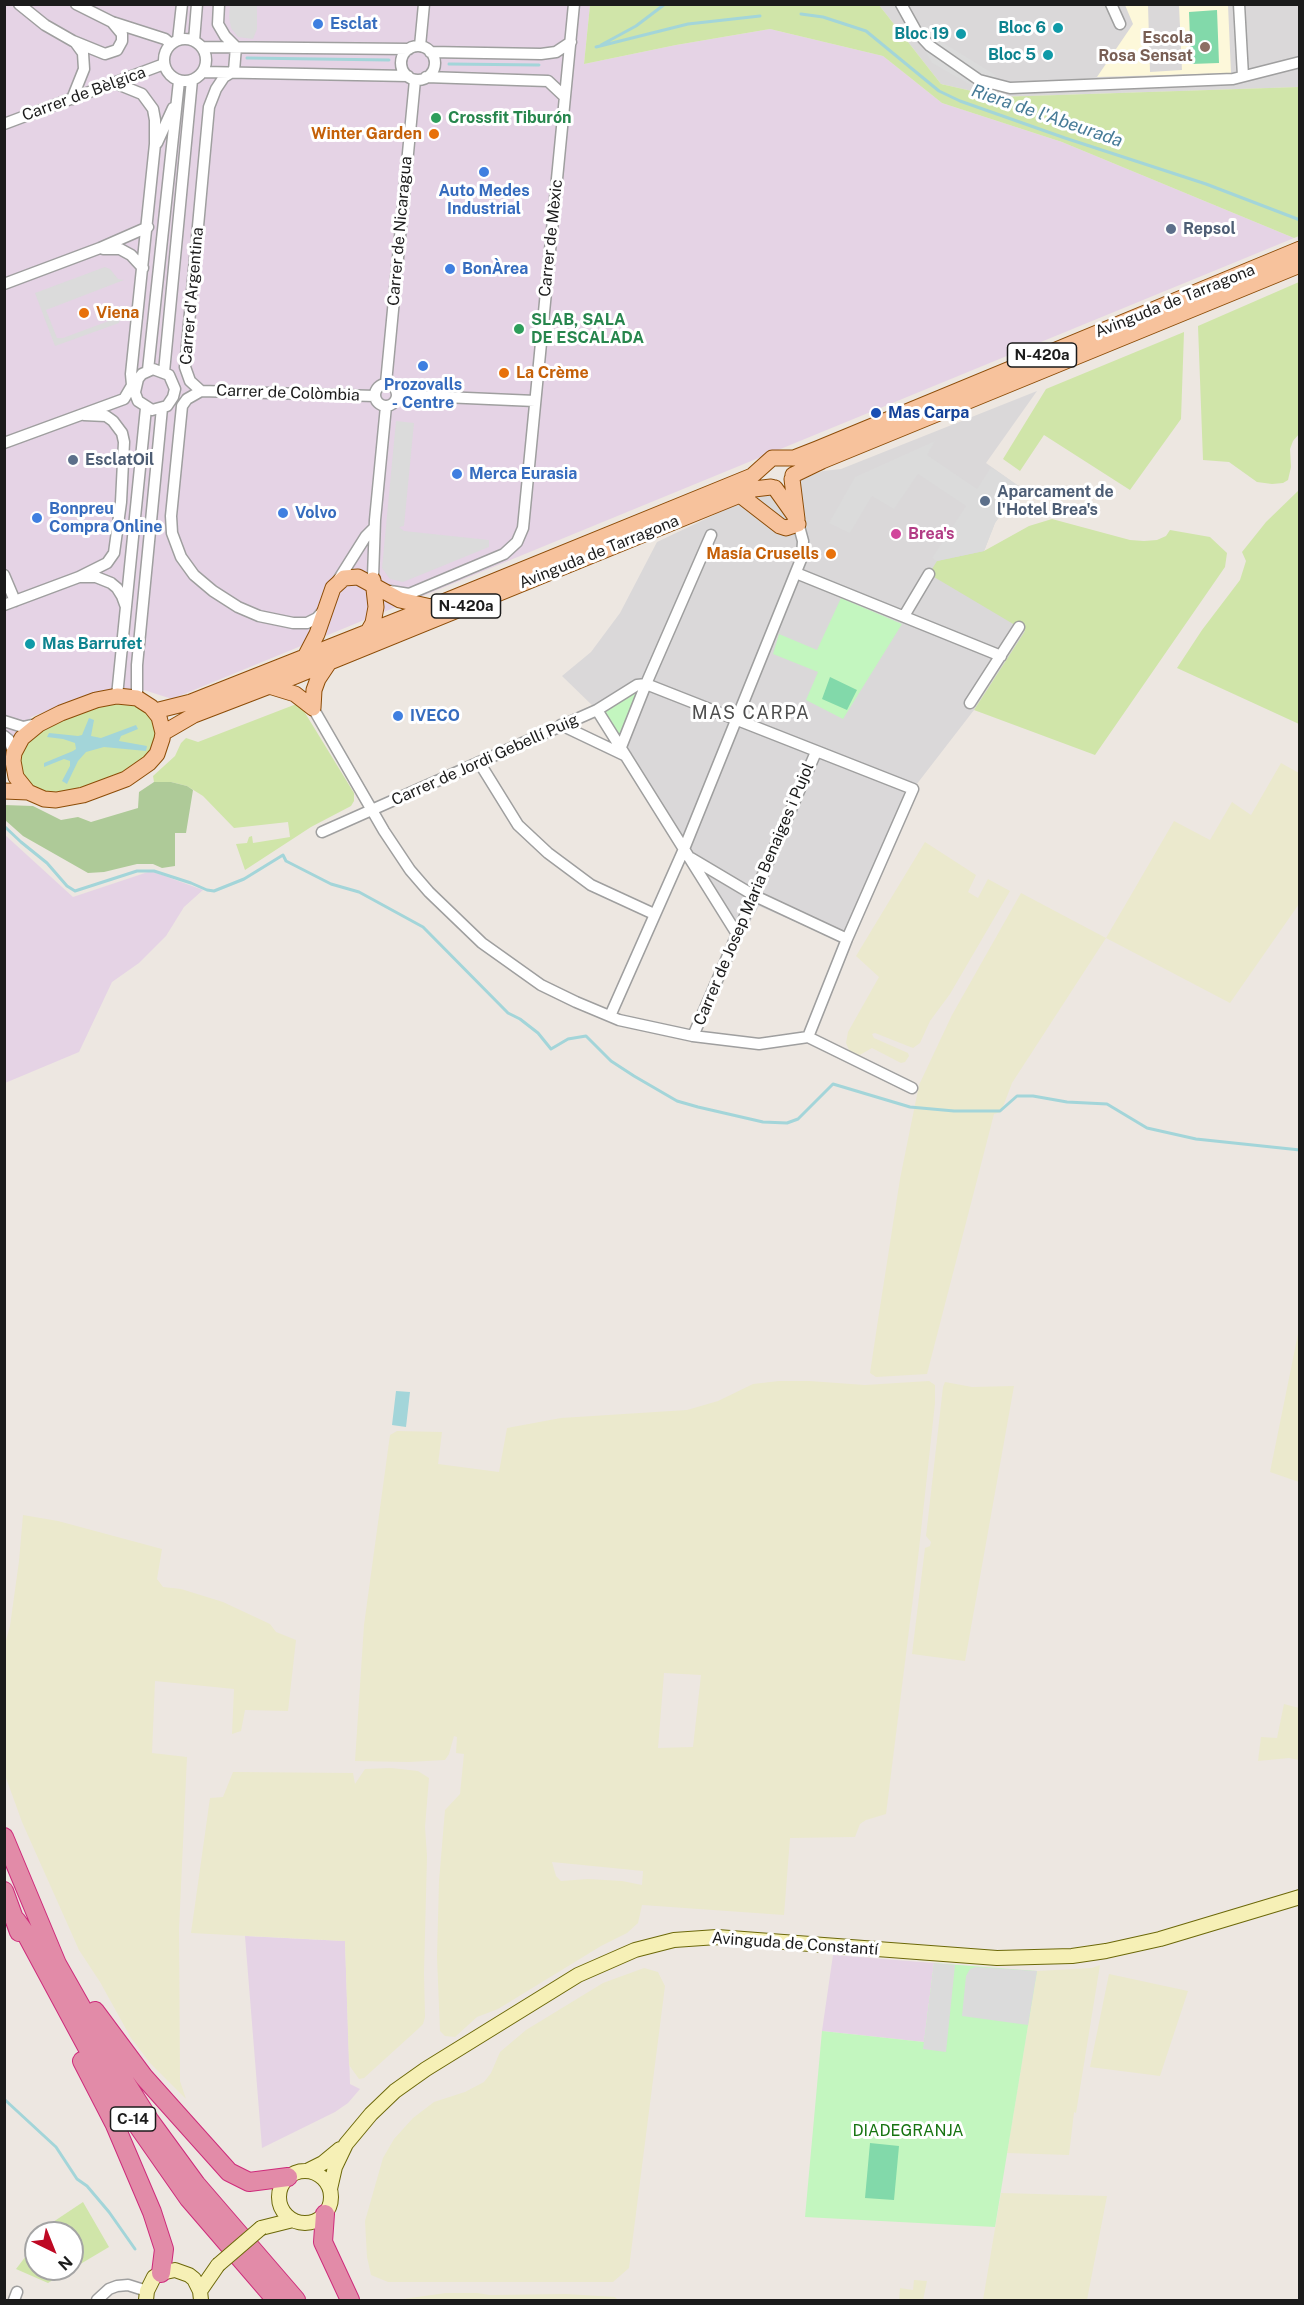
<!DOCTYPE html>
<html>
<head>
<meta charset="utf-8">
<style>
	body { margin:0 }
	#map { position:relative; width:1304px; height:2305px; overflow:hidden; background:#ede7e1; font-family:"Public Sans",sans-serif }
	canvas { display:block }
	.frame { position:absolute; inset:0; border:6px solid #1b1b1b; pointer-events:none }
	.north { position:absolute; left:24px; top:2221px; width:60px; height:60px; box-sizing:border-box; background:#fff; border:2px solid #a4a4a4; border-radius:50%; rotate:137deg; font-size:16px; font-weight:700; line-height:24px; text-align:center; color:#1b1b1b }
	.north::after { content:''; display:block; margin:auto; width:21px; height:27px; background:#be0924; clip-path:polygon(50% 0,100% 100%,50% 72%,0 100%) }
</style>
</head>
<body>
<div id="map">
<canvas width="1304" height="2305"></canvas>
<div class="frame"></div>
<div class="north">N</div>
</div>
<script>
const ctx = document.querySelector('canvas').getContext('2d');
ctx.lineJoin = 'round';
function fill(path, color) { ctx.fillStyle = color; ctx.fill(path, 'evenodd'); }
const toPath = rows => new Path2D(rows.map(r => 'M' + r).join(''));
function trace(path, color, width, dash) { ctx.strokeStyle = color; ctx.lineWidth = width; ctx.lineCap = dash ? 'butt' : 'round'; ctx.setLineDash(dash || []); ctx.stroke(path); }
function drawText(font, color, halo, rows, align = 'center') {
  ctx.font = font + ' "Public Sans",sans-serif'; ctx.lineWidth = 6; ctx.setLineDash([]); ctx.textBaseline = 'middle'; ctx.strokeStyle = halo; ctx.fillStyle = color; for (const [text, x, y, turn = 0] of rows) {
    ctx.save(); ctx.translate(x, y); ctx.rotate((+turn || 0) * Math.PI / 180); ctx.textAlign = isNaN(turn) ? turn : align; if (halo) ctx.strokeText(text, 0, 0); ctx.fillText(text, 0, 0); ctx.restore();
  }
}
fill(toPath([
	[879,5,1299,5,1299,87,998,97,941,84],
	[1037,391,986,463,1020,487,995,523,984,551,1026,631,974,710,913,789,850,946,759,906,739,942,597,710,562,676,591,652,620,613,657,542,737,504,823,471,841,469]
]), '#dad8d9');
fill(toPath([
	[5,5,590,5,584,64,676,45,770,29,883,56,942,103,1062,142,1294,238,172,699,144,690,96,692,31,717,5,750],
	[4,834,73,897,151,871,203,890,184,907,166,936,139,963,112,982,79,1052,5,1083],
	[245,1936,345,1941,350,2084,360,2089,348,2103,335,2112,262,2148],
	[833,1955,934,1963,924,2042,822,2031]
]), '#e5d3e5');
fill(toPath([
	[1125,5,1148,5,1150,72,1182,70,1179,5,1228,5,1231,73,1097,77,1133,24]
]), '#fdf8da');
fill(toPath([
	[1281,763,1299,773,1299,904,1230,1003,1106,938,1012,1083,1001,1112,994,1114,927,1374,876,1377,870,1373,878,1320,900,1179,919,1085,952,1015,1021,893,1106,938,1174,821,1210,840,1232,802,1251,815],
	[925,842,976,875,968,892,978,898,988,879,1010,891,950,994,930,1021,920,1043,913,1048,875,1033,872,1034,874,1038,908,1053,909,1056,905,1062,901,1063,872,1048,858,1056,850,1052,846,1043,848,1032,879,977,856,956],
	[1299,1329,1300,1482,1299,1482,1270,1472],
	[779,1381,809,1381,865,1385,929,1381,935,1385,935,1403,918,1558,886,1814,866,1820,860,1824,855,1837,790,1838,784,1915,642,1905,638,1923,627,1933,601,1946,498,2009,477,2017,455,2037,445,2036,440,2031,437,1957,439,1881,445,1810,460,1794,464,1754,456,1753,457,1737,454,1736,449,1754,445,1760,409,1762,355,1761,364,1625,390,1435,397,1431,442,1432,438,1464,499,1472,507,1428,561,1418,687,1410,718,1401,753,1384],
	[664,1673,701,1675,693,1747,658,1748],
	[552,1862,643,1871,642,1885,622,1881,588,1879,561,1881,556,1876],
	[945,1382,972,1387,1014,1386,965,1661,912,1654,925,1548,930,1546,931,1542,926,1536,943,1387],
	[23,1515,58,1521,162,1549,157,1579,163,1587,181,1589,223,1602,270,1624,276,1632,296,1640,288,1711,245,1710,241,1731,232,1734,234,1689,155,1681,152,1753,187,1757,179,1929,180,2081,186,2099,150,2063,131,2038,100,1982,79,1950,22,1822,5,1775,5,1644,10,1626,19,1561],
	[1284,1704,1299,1708,1299,1760,1289,1758,1258,1761,1261,1737,1277,1738],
	[391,1768,418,1771,429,1778,425,1827,427,1856,424,1973,425,2017,423,2024,418,2029,364,2078,359,2079,349,2065,345,1941,191,1933,210,1798,223,1797,233,1772,353,1773,355,1784,365,1769],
	[1100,1965,1076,2113,1074,2112,1069,2155,1007,2153,1037,1971,1092,1968],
	[644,1968,658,1972,665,1986,629,2268,613,2282,388,2282,371,2275,367,2257,365,2221,383,2158,394,2139,413,2118,434,2102,465,2092,484,2082,491,2073,500,2052,526,2030,603,1983],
	[1109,1974,1188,1991,1160,2076,1090,2067],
	[1001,2193,1107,2196,1087,2300,983,2300],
	[914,2280,927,2281,923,2300,899,2300,900,2288,913,2290],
	[446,2293,477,2293,490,2295,566,2294,615,2297,618,2300,396,2300]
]), '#ebe9cd');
fill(toPath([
	[879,5,941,84,998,97,1299,87,1299,236,1294,238,1062,142,942,103,883,56,770,29,676,45,584,64,590,5],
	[1299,282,1299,434,1293,441,1290,449,1291,467,1288,480,1283,483,1272,484,1257,482,1229,462,1203,460,1198,326],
	[1184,332,1181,419,1130,490,1044,435,1020,471,1003,459,1046,389],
	[1299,490,1299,724,1177,668,1202,630,1240,580,1246,561,1242,552,1266,522],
	[1052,519,1130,540,1144,541,1157,540,1166,536,1170,530,1210,537,1227,553,1225,567,1095,755,974,710,1025,631,929,574,937,561,984,551,1029,526],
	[124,702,141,706,156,723,156,743,144,760,112,779,66,793,45,793,26,782,19,765,22,750,31,737,55,722,99,706],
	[299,703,354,793,354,801,351,806,311,827,245,870,236,844,247,843,249,837,252,836,253,843,290,837,288,822,234,828,203,796,187,786,171,782,154,782,153,776,175,756,181,743,186,738,198,742],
	[83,2202,109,2247,72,2269,72,2233,44,2233,50,2224],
	[36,2243,36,2269,71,2269,48,2283,16,2269]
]), '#d0e5a9');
fill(toPath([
	[154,782,171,782,187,786,193,790,186,833,175,833,175,866,162,868,153,864,137,864,104,872,88,873,23,836,5,820,4,805,33,806,61,820,78,817,91,822,138,808,139,792]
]), '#aeca98');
fill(toPath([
	[841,598,902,624,843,719,806,700,818,672,773,654,779,634,817,650],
	[636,691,638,692,622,734,618,735,604,712,605,709],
	[934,1963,1037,1971,995,2227,805,2217,822,2031,924,2042]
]), '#c3f6bf');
fill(toPath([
	[1217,10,1219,63,1191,64,1189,12],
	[830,677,857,690,847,710,822,699],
	[870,2143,899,2146,894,2200,865,2198]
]), '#82d9aa');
fill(toPath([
	[230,5,257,5,257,29,253,39,238,37,231,28,229,17],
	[937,39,997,76,978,89,932,63,925,51],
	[105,267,110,269,118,279,124,280,46,310,57,338,63,338,114,319,120,319,119,323,55,346,35,293],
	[396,421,414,423,404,526,399,527,404,531,489,540,489,547,403,582,390,579,382,568],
	[935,441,927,455,977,489,991,467,1020,487,995,523,984,551,937,561,932,558,966,506,918,474,894,509,872,496,850,533,829,523,855,477],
	[934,1963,955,1965,946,2052,923,2049],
	[976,1967,1037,1971,1028,2025,962,2016,966,1976,970,1969]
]), '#dbdbdb');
fill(toPath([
	[89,718,94,720,91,736,101,738,136,725,138,729,121,736,119,741,147,746,146,751,104,747,86,752,78,761,67,784,62,781,70,766,70,761,64,759,44,767,44,763,73,751,76,749,75,743,63,739,47,737,49,733,78,736,82,735],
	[396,1391,410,1392,406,1427,392,1425]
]), '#a3d5d9');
trace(toPath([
	[801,14,823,17,866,31,939,91,960,101,1065,138,1206,184,1300,220],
	[601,45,636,26,665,4],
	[596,47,688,24,760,16],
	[247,58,389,60],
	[449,64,539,65],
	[4,826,21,842,47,863,67,886,75,891,137,871,154,871,191,883,207,890,214,891,244,879,283,855,286,861,331,884,359,892,423,927,508,1013,520,1019,538,1033,551,1049,568,1039,586,1036,611,1061,634,1076,677,1101,698,1107,763,1122,787,1123,798,1119,833,1084,910,1107,954,1111,1000,1111,1017,1096,1033,1096,1067,1102,1107,1104,1147,1128,1196,1139,1300,1150],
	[4,2099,56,2147,77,2179,87,2186,109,2212,135,2249]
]), '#a3d5d9', 3);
const minor = toPath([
	[19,4,45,25,73,41,105,54,117,50,122,41,122,34,112,22],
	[76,4,112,22,165,39,171,44],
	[219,4,218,24,225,36,236,47,234,71,224,77,216,89,209,107,185,367,190,381,201,391,187,399,182,406,171,516,172,533,181,557,194,575,213,591,238,607,259,616,293,623,307,623,317,618,323,611],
	[901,4,916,31,930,46,979,80,1010,88,1233,79,1300,62],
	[1111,4,1120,24],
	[1239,4,1243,76],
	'164 60a21 21 0 1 1 42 0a21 21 0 1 1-42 0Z',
	[178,40,182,4],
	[194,41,197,4],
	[420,46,424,4],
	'401 63a17 17 0 1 1 34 0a17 17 0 1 1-34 0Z',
	[202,47,409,49],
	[430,52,541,54,556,52,571,42],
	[203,72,408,76],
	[426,77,548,81,565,97],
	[115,83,142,94,153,109,155,120,155,144,131,374,132,385,138,401,152,410,167,406,173,397,175,389,169,375,153,369,142,374,138,379,135,392],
	[72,99,84,69,83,53,75,42],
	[4,124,164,64],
	[157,143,173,108],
	[103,249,120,249,131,255,143,268],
	[4,284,100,248,148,227],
	[148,370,179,81],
	[164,372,192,80],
	[386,383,415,80],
	'375 395a11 11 0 1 1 22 0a11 11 0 1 1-22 0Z',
	[201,391,375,396],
	[398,395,535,401],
	[4,443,124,399,134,382],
	[796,573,1001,656],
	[4,575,15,601],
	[79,577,107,563,114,553,121,502,124,442,122,433,113,421,106,416,84,415],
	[373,577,375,520,386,406],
	[337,582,366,536,374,528],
	[390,591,409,594,504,554,517,542,523,528,574,4],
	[4,605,79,577,96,577,111,583,117,588,122,596,126,607],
	[904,616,929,574],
	[117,696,146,408],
	[137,698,137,665,162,408],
	[970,703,1019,627],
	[313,708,384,831,410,870,429,892,482,943,541,985,576,1002,619,1020,693,1036,759,1044,808,1037,912,1088],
	[597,710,737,934],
	[4,721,23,727,36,724],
	[561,725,626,756],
	[4,736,9,740,14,753],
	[621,747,646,684,711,535],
	[479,762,518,825,548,853,591,885,654,914],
	[322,832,597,710,637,685,646,684,913,789,847,939,808,1037],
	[691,858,755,896,847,939],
	[610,1016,684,849,802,557,803,541,797,519],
	[693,1036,816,752],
	[14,2300,17,2292],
	[97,2300,109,2289,117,2286,128,2285,147,2291]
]);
const secondary = toPath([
	'279 2197a26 26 0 1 1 52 0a26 26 0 1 1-52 0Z',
	[307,2171,323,2163,340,2149],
	[330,2189,335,2167,346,2144,371,2114,395,2091,426,2069,578,1975,635,1950,674,1940,717,1937,997,1958,1072,1956,1106,1951,1160,1939,1300,1897],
	[261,2228,293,2220],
	[200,2291,218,2265],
	[146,2300,147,2291,154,2277,161,2273,175,2270,189,2275,194,2279,200,2291,201,2300]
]);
const primary = toPath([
	[793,475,822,461,1300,265],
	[792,479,797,519],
	[775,488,797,519],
	[740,495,780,526,786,528,798,524],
	[366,635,373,623,376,607,373,580],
	[305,657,317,634,333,588,344,578,358,577,400,600,431,607],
	[269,686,295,694,313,708],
	[117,696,137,698,151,707,159,717,163,733,162,739,157,754,149,763,126,779,83,795,56,800,44,799,28,792,16,777,13,761,14,753,22,738,39,724,61,713,96,700,117,696],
	[313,708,314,690,318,679,330,661],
	[155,711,191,702,431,607,752,476,772,458,794,458,817,449,1300,249],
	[163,733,194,715,293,677,740,495,754,489,771,487],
	[4,791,28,792]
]);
const motorway = toPath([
	[4,1837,57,1964,109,2056,150,2121,196,2184,296,2300],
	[4,1891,19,1932],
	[16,1920,26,1934,96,2064,140,2129,189,2199,276,2300],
	[95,2011,144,2077,229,2172,249,2182,288,2177],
	[82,2061,115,2125,152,2212,164,2249,161,2273],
	[325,2214,323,2242,350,2300]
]);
trace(minor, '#9f9f9f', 13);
trace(secondary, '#6c6809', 16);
trace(primary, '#8c4c07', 17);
trace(motorway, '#ce2b7b', 20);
trace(minor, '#fff', 10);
trace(secondary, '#f6f0b6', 14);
trace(primary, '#f7c29c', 15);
trace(motorway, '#e28ba8', 18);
const secondaryBridge = toPath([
	[218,2265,261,2228]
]);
trace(secondaryBridge, '#6c6809', 16, []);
trace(secondaryBridge, '#f6f0b6', 14);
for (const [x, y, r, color] of [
	[318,24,6,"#3f7fe0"],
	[1058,28,6,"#0f9aa8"],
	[961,34,6,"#0f9aa8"],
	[1205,47,6,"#8d6e63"],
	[1048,55,6,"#0f9aa8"],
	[436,118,6,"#2e9e5b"],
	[434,134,6,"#e8710a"],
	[484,172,6,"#3f7fe0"],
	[1171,229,6,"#5c6f8a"],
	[450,269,6,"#3f7fe0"],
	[84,313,6,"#e8710a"],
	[519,329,6,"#2e9e5b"],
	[423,366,6,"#3f7fe0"],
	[504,373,6,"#e8710a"],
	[876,413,6,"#1a4fb4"],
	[73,460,6,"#5c6f8a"],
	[457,474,6,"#3f7fe0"],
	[985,501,6,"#5c6f8a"],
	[283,513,6,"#3f7fe0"],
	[37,518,6,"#3f7fe0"],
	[896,534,6,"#d1479c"],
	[831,554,6,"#e8710a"],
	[30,644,6,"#0f9aa8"],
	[398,716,6,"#3f7fe0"]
]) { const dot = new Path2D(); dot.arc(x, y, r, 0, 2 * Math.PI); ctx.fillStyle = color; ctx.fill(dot); trace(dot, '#fff', 2); }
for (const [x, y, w] of [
	[1042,355,69],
	[466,606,69],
	[133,2119,45]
]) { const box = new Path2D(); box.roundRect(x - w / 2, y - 12, w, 24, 4.5); ctx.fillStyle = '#fff'; ctx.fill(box); trace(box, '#1b1b1b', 1.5); }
drawText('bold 15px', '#1b1b1b', null, [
	["N-420a",1042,355],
	["N-420a",466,606],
	["C-14",133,2119]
]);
drawText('bold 16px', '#366cbe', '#fff', [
	["Esclat",330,24],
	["Auto Medes",484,191,"center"],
	["Industrial",484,209,"center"],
	["BonÀrea",462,269],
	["Prozovalls",423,385,"center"],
	["- Centre",423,403,"center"],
	["Merca Eurasia",469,474],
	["Bonpreu",49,509],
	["Compra Online",49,527],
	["Volvo",295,513],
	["IVECO",410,716]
], 'left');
drawText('bold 16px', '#0d838f', '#fff', [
	["Bloc 6",1046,28],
	["Bloc 19",949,34],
	["Bloc 5",1036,55],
	["Mas Barrufet",42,644,"left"]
], 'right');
drawText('bold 16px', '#785e54', '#fff', [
	["Escola",1193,38],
	["Rosa Sensat",1193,56]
], 'right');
drawText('16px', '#1b1b1b', '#fff', [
	["Carrer de Bèlgica",84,94,-20],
	["Carrer de Nicaragua",400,231,-85],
	["Carrer de Mèxic",551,238,-84],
	["Carrer d'Argentina",192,296,-85],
	["Avinguda de Tarragona",1175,301,-22],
	["Carrer de Colòmbia",288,393,2],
	["Avinguda de Tarragona",599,552,-22],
	["Carrer de Jordi Gebellí Puig",485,760,-24],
	["Carrer de Josep Maria Benaiges i Pujol",754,894,-67],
	["Avinguda de Constantí",795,1944,4]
]);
drawText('bold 16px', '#27864d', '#fff', [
	["Crossfit Tiburón",448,118],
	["SLAB, SALA",531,320],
	["DE ESCALADA",531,338]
], 'left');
drawText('bold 16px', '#c56008', '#fff', [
	["Winter Garden",422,134],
	["Viena",96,313,"left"],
	["La Crème",516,373,"left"],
	["Masía Crusells",819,554]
], 'right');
drawText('bold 16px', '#4e5e75', '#fff', [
	["Repsol",1183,229],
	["EsclatOil",85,460],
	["Aparcament de",997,492],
	["l'Hotel Brea's",997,510]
], 'left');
drawText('bold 16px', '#164399', '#fff', [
	["Mas Carpa",888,413]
], 'left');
drawText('bold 16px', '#b23c85', '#fff', [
	["Brea's",908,534]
], 'left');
drawText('16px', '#167310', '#fff', [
	["DIADEGRANJA",908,2131]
]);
drawText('italic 18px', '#477b97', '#fff', [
	["Riera de l'Abeurada",1047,116,19]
]);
ctx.letterSpacing = '1.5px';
drawText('18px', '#4e4e4e', '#fff', [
	["MAS CARPA",751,713]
]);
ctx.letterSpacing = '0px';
</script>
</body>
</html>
